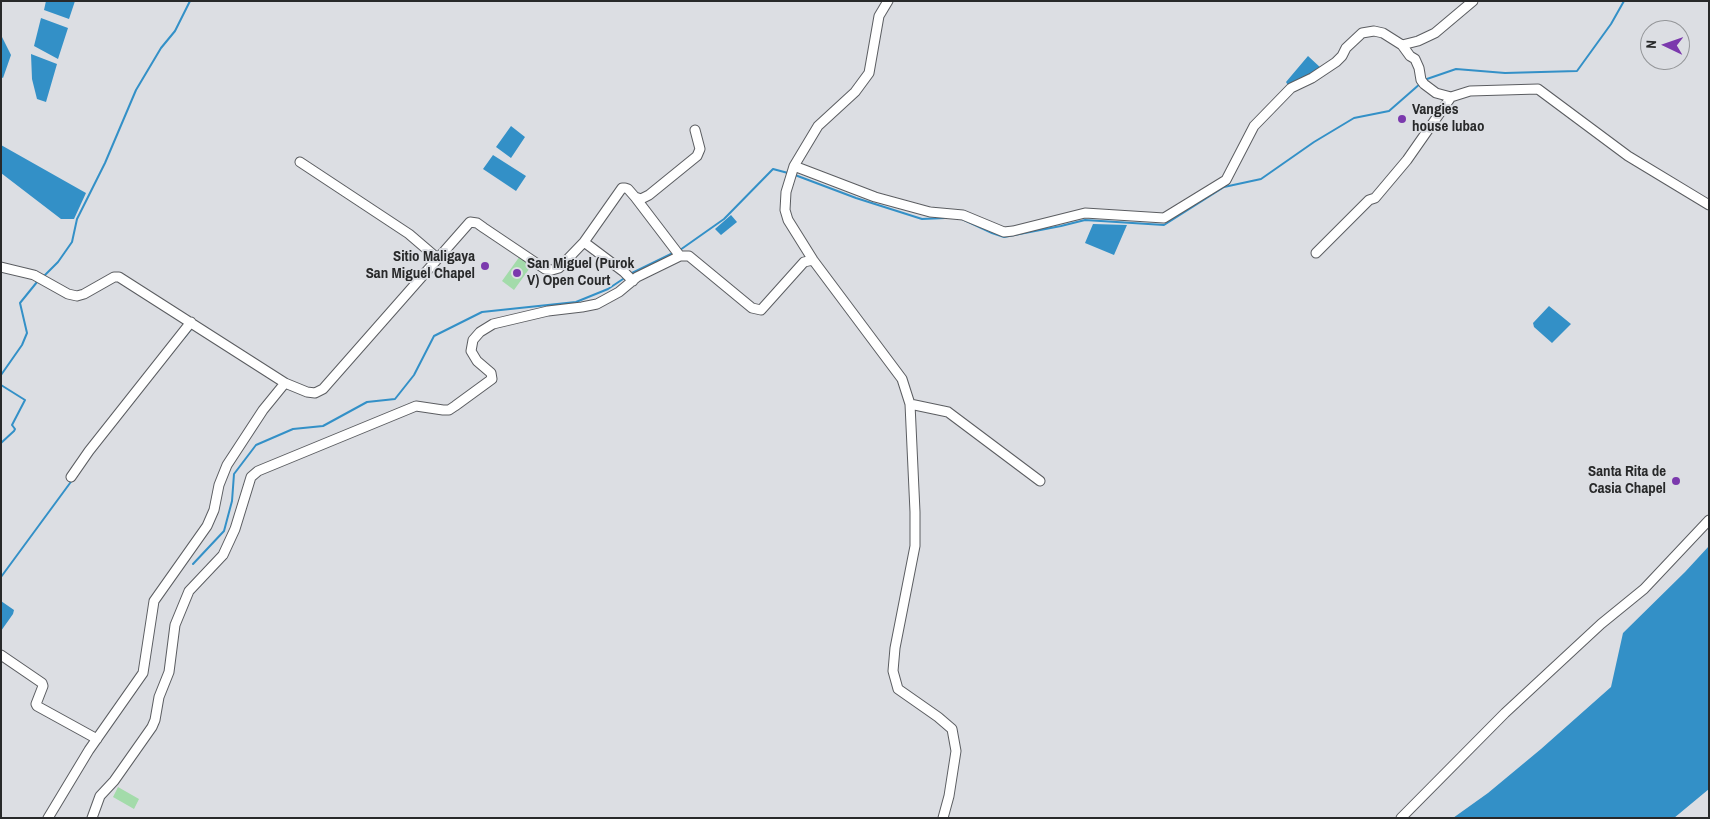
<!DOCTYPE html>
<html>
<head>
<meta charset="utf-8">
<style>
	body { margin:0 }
	#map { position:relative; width:1710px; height:819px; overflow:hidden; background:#dcdee3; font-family:"Archivo Narrow",sans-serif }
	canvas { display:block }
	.frame { position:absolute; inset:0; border:2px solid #28292a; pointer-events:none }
	.north { position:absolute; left:1640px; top:20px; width:50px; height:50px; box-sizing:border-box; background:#dcdee3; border:1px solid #949699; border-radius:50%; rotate:273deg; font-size:14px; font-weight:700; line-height:20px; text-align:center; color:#28292a }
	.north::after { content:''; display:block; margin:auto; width:18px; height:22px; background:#7b39ad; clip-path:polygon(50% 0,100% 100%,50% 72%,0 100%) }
</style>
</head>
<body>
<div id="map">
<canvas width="1710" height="819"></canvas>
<div class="frame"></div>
<div class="north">N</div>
</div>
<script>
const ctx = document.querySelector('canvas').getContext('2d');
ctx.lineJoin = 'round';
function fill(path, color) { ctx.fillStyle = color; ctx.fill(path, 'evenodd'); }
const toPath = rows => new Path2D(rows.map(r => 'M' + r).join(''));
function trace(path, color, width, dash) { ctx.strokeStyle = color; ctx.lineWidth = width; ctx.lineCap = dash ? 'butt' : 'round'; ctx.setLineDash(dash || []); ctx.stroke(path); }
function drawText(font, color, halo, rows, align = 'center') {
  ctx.font = font + ' "Archivo Narrow",sans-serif'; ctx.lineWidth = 4; ctx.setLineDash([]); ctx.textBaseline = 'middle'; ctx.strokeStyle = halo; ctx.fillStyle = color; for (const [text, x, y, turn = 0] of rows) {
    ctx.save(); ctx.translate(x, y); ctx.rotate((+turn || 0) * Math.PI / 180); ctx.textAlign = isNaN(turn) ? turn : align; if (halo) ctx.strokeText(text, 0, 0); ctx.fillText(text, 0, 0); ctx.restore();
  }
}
fill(toPath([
	[520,256,532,265,514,290,502,281],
	[118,787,139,799,134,809,113,797]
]), '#a3dbaa');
fill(toPath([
	[46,1,75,1,69,19,44,10],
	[41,18,68,28,58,59,34,46],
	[1,35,11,55,3,78,1,77],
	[31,54,57,64,46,102,37,99,32,79],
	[1308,56,1322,69,1289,87,1286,82],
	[511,126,525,137,511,158,496,147],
	[1,145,86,193,74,219,61,219,1,173],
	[493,155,526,176,516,191,483,169],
	[731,215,737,222,721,235,715,229],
	[1093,224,1127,225,1114,255,1085,243],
	[1549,306,1571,324,1552,343,1534,327,1533,323],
	[1709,546,1709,789,1674,818,1453,818,1488,793,1541,749,1611,687,1623,633,1685,572],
	[1,601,14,610,13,614,1,631]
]), '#3390c7');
trace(toPath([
	[1424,80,1456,69,1505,73,1577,71,1611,24,1624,1],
	[795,175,856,198,922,219,945,218],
	[962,219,992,233,1004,237,1061,226,1085,220,1164,225,1224,187,1261,179,1314,142,1354,118,1389,111,1421,83],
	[680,250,724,219,773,169,788,173],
	[630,274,673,253],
	[45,275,58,262,72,242,77,219,105,163,136,90,161,48,175,31,190,1],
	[184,338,192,328],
	[1,375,22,345,27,333,20,303,37,282],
	[1,385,25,400,12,425,15,429,14,431,1,443],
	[193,564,224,531,232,501,234,474,256,445,293,429,323,426,367,402,395,399,414,375,434,336,482,312,576,302,608,289,626,277],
	[1,577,73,479]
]), '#3390c7', 2);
const minor = toPath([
	[888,1,879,16,869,73,855,92,818,126,794,166,786,192,785,210,788,220,813,260,902,379,910,404,915,512,915,546,895,648,893,671,898,689,938,717,952,729,956,751,949,796,943,818],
	[1402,45,1410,56,1415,59,1419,68,1421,80,1424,84,1436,93,1451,97,1470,91,1538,89,1628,156,1709,205],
	[300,162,409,234,437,258],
	[794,166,875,197,930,212,963,215,1004,232,1013,231,1085,213,1164,218,1226,180,1254,126,1291,88,1312,78,1336,62,1342,56,1346,48,1362,33,1374,31,1383,33,1402,45,1418,41,1435,33,1473,1],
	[635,197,641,199,649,195,697,156,700,149,695,130],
	[584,242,624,272,633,281],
	[1316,253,1369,200,1375,198,1407,160,1451,97],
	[1,267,34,275,68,294,77,296,84,294,114,277,119,277,285,383],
	[910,404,948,412,1040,481],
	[71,477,89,451,191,322],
	[1,655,42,683,43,686,36,704,37,706,97,739],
	[48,818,89,750,143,673,154,601,207,526,214,510,219,485,227,465,263,410,285,383,307,392,315,393,323,389,470,222,477,223,484,228,545,269,552,270,559,268,584,242,622,188,625,188,628,189,635,197,680,256],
	[92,818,100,796,114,781,152,727,155,720,159,697,169,672,175,625,189,591,223,555,235,529,251,477,258,471,416,406,443,410,449,410,455,406,492,379,491,373,477,361,471,351,473,340,480,332,493,324,548,311,582,307,597,304,619,292,637,277,680,256,689,256,752,308,761,310,804,262,813,260],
	[1401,818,1505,713,1601,624,1644,589,1709,520]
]);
trace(minor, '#5b5d61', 11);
trace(minor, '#fff', 9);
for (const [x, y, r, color] of [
	[1402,119,5,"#7b39ad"],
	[485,266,5,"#7b39ad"],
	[517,273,5,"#7b39ad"],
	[1676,481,5,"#7b39ad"]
]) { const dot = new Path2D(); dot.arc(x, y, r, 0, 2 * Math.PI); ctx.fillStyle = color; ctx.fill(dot); trace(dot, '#dcdee3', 2); }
drawText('bold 15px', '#28292a', '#dcdee3', [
	["Vangies",1412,110],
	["house lubao",1412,127],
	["Sitio Maligaya",475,257,"right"],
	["San Miguel Chapel",475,274,"right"],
	["San Miguel (Purok",527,264],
	["V) Open Court",527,281],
	["Santa Rita de",1666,472,"right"],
	["Casia Chapel",1666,489,"right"]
], 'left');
</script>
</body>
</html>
